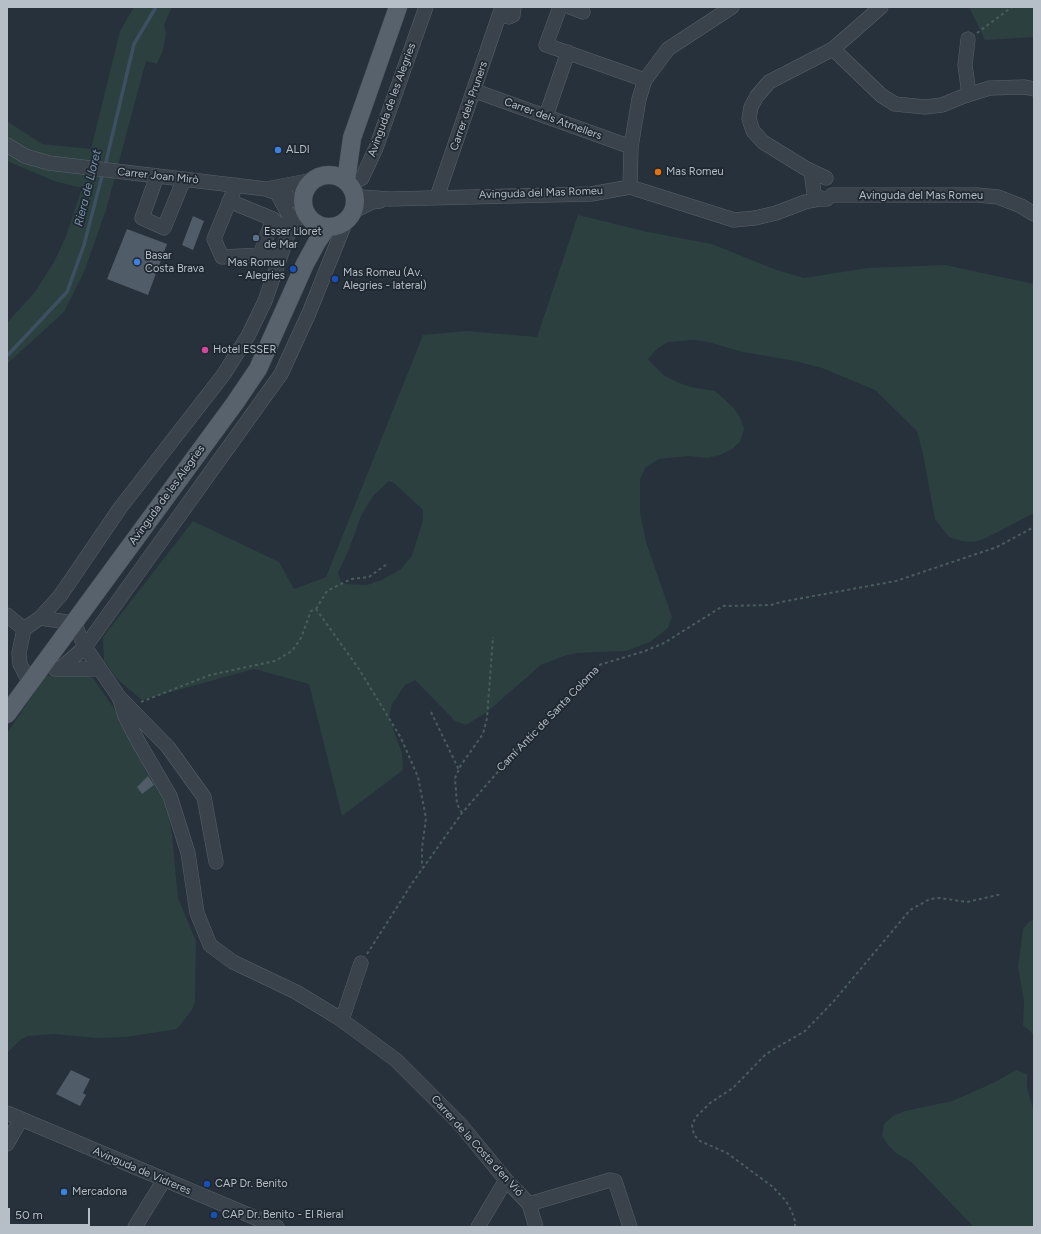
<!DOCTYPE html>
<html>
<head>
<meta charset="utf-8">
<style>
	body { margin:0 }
	#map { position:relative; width:1041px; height:1234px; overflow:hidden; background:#26313b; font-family:Figtree,sans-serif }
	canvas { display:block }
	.frame { position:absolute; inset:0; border:8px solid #b6bec7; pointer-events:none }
	.scale { position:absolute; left:8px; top:1208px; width:82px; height:18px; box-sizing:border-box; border:2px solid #b6bec7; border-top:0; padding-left:5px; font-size:12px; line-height:14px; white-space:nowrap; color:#b6bec7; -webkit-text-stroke:3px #1f2831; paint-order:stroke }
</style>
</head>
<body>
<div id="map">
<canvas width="1041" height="1234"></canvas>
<div class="frame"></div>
<div class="scale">50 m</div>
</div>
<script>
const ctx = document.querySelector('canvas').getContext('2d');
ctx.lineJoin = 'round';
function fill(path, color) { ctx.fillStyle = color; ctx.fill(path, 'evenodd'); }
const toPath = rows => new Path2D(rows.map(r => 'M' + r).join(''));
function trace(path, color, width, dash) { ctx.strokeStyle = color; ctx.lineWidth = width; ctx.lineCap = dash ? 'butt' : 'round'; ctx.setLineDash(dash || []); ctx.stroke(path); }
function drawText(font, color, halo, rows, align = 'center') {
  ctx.font = font + ' Figtree,sans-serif'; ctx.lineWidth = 3.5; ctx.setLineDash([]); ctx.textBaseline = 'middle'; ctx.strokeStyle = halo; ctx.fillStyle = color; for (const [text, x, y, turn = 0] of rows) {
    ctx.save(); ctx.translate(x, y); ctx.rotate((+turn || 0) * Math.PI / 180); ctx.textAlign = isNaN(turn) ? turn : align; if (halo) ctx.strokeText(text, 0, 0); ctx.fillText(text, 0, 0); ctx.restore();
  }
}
fill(toPath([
	[134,7,172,7,164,25,166,34,163,50,157,64,146,61,106,210,84,272,64,312,7,364,7,323,34,293,54,262,66,236,82,188,54,181,7,161,7,121,42,144,91,149,120,31],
	[969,7,1034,7,1034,37,985,40],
	[578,215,648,232,712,244,774,269,804,278,868,268,945,265,1034,284,1034,513,986,538,974,542,961,541,949,537,935,519,923,454,917,431,875,390,822,368,795,361,743,352,708,342,694,340,668,342,657,349,648,359,656,368,665,376,677,382,690,387,715,391,733,407,740,417,744,429,740,442,732,449,720,455,707,458,689,456,659,459,646,467,640,479,640,512,646,542,672,617,668,628,650,642,626,651,576,653,564,656,541,665,487,712,466,725,455,721,415,680,405,685,392,704,389,718,402,753,403,770,342,816,309,684,254,669,142,700,116,678,104,661,103,637,193,521,279,562,294,589,326,577,423,335,467,331,537,337],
	[389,481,394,483,423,510,423,520,412,556,401,569,382,580,367,585,345,584,341,582,338,573,348,552,361,516,373,496],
	[77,672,93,678,113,707,147,763,167,806,172,835,178,898,196,941,195,1002,192,1010,177,1029,126,1037,95,1038,55,1034,28,1036,20,1040,7,1053,7,733,46,676],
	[1034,920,1034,1035,1023,1025,1024,1001,1018,967,1023,929,1030,921],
	[1016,1070,1027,1074,1027,1087,1034,1113,1034,1227,974,1227,911,1162,896,1153,888,1145,882,1136,884,1124,893,1116,905,1111,952,1101,973,1092,995,1082]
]), '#2b403f');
trace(toPath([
	[105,166,134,44,156,7],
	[7,356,67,292,84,245,103,172]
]), '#3d5062', 3.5);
fill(toPath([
	[193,216,204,221,193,250,182,245],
	[127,229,167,244,148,295,107,279],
	[148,776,154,785,142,794,137,787],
	[71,1070,90,1079,83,1093,86,1095,80,1106,56,1094]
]), '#505c67');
const minor = toPath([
	[560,7,546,45,645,80],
	[570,7,583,12],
	[500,15,509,17,513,15,514,7],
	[968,39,965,65,969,94],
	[833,49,882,96,895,104,925,107,942,105,964,96,990,88,1025,87,1034,89],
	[475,91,631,147],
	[546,116,568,52],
	[7,145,25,156,49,163,266,189,302,203],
	[811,171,814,193,820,199,827,199],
	[157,176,142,218,164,228,184,179],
	[826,178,805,168,763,142,753,131,749,119,751,107,757,96,769,82,833,49,881,7],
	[236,185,214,239,222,257,260,255,280,256],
	[350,185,362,178,376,148,426,7],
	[630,187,631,147,639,99,645,80,668,49,732,7],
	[266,189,313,180],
	[353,192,362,197,390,199,591,194,630,187,734,220,755,218,776,213,805,202,820,199],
	[277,193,293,223],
	[832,195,977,195,998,197,1021,206,1034,214],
	[437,197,502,7],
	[229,201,273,219,288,233],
	[352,212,372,202,380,201],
	[260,255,273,219],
	[7,615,24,629],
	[40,618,60,596,120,508,224,374,248,336,265,301,291,226,305,210],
	[55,669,100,669],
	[60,669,85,647,281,374,309,313,346,221],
	[30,683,20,664,19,653,24,629,40,618,74,623,85,647,119,697,168,747,204,797,216,862],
	[119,697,125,716,139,743,170,796,188,853,197,913,210,945,233,962,296,992,339,1018,396,1060,460,1124,506,1180,529,1204,536,1227],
	[342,1020,361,963],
	[7,1113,277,1227],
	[7,1144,21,1119],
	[529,1204,610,1180,615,1181,630,1227],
	[135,1227,164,1180],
	[478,1227,506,1180]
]);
const major = toPath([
	'303 201a26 26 0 1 1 52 0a26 26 0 1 1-52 0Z',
	[346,181,352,138,398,7],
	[7,714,235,403,258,369,305,264,317,242,327,227]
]);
trace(minor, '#58616a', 15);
trace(major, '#434c55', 19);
trace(toPath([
	[977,33,1012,7],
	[316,609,327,591,351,579,369,577,387,564],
	[141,702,210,675,275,661,292,651,301,638,311,611,316,609,359,669,401,738,418,777,426,818,422,848,422,867],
	[431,712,459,770],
	[462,813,457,804,455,778,461,765,483,734,487,718,493,637],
	[367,954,413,882,462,813,529,736,599,665,645,651,664,643,723,606,771,605,781,602,896,581,997,547,1034,527],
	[795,1227,795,1221,792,1212,786,1201,773,1187,727,1153,700,1141,694,1135,692,1125,696,1117,710,1103,733,1088,766,1054,805,1031,833,1002,910,910,930,899,940,898,967,902,1002,894]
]), '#4a5d5d', 2, [3, 3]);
trace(minor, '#3a434c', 14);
trace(major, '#58626c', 18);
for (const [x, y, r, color] of [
	[278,150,4,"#3f7fe0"],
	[658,172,4,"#e8710a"],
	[256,238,4,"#5c6f8a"],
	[137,262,4,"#3f7fe0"],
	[293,269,4,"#1a4fb4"],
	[335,279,4,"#1a4fb4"],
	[205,350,4,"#d1479c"],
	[207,1184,4,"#1a4fb4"],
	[64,1192,4,"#3f7fe0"],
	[214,1215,4,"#1a4fb4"]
]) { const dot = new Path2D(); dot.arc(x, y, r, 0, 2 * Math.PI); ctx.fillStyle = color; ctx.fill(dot); trace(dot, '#1f2831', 1.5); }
drawText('11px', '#b6bec7', '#1f2831', [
	["Avinguda de les Alegries",392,100,-70],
	["Carrer dels Pruners",469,106,-71],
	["Carrer dels Atmellers",553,119,20],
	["Carrer Joan Mirò",158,176,6],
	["Avinguda del Mas Romeu",541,193,-2],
	["Avinguda del Mas Romeu",921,196],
	["Avinguda de les Alegries",167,495,-54],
	["Camí Antic de Santa Coloma",548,719,-46],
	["Carrer de la Costa d'en Vió",477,1146,48],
	["Avinguda de Vidreres",142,1171,23]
]);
drawText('11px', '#b6bec7', '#1f2831', [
	["ALDI",286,150],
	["Mas Romeu",666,172],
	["Esser Lloret",264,232],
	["de Mar",264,245],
	["Basar",145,256],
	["Costa Brava",145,269],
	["Mas Romeu",285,263,"right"],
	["- Alegries",285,276,"right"],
	["Mas Romeu (Av.",343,273],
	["Alegries - lateral)",343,286],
	["Hotel ESSER",213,350],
	["CAP Dr. Benito",215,1184],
	["Mercadona",72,1192],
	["CAP Dr. Benito - El Rieral",222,1215]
], 'left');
drawText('italic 12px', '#7991a7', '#1f2831', [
	["Riera de Lloret",88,188,-76]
]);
</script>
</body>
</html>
